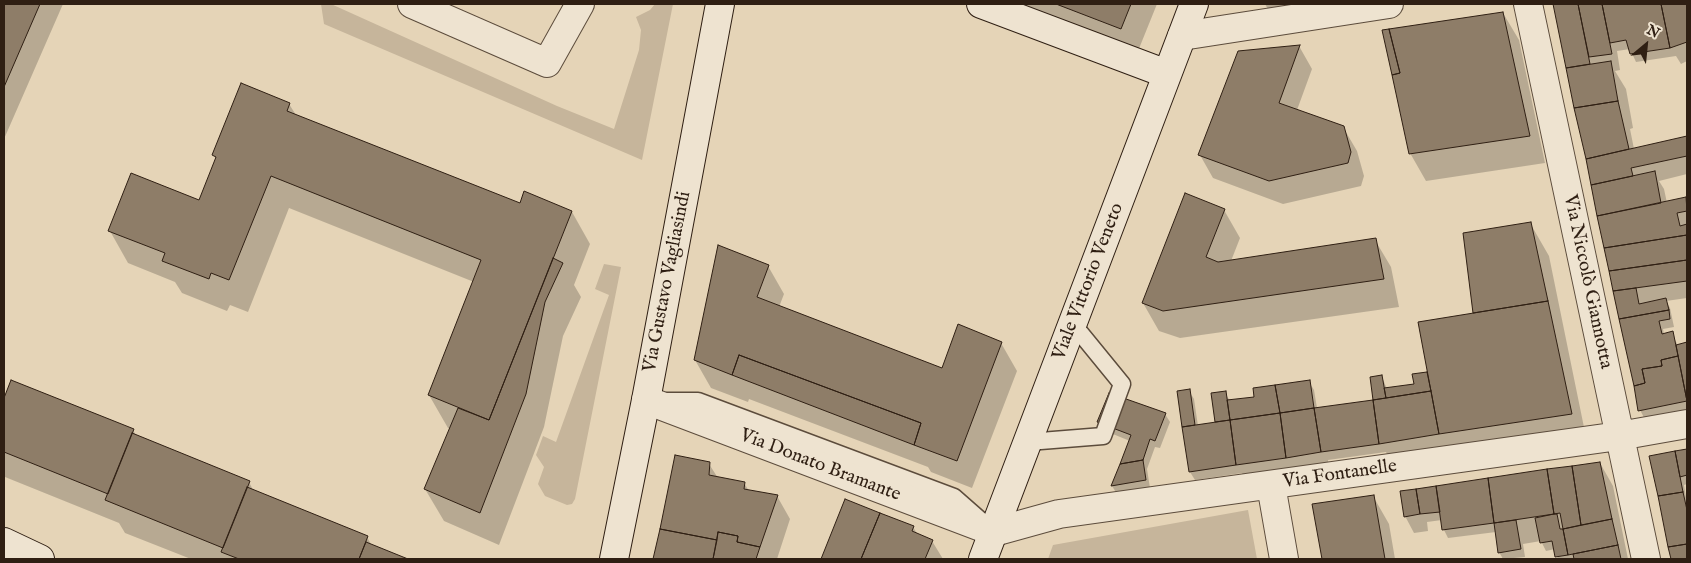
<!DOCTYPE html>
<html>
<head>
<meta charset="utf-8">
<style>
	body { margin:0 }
	#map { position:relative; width:1691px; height:563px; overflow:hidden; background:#e5d4b7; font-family:"IM FELL English",serif }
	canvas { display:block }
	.frame { position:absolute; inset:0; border:5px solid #2f1f13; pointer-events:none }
	.north { position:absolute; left:1621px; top:20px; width:50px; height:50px; -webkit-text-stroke:4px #eee3d0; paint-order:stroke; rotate:28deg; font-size:14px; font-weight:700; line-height:20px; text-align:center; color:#2f1f13 }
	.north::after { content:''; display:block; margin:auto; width:18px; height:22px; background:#2f1f13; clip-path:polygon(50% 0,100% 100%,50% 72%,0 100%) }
</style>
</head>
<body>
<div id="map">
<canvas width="1691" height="563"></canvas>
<div class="frame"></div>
<div class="north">N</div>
</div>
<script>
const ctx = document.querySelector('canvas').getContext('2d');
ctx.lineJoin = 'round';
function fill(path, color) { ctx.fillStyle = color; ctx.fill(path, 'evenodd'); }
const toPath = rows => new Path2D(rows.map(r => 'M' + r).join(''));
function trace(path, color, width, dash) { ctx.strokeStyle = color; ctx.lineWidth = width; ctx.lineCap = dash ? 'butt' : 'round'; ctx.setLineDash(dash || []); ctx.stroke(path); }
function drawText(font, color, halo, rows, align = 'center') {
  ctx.font = font + ' "IM FELL English",serif'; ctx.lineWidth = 4; ctx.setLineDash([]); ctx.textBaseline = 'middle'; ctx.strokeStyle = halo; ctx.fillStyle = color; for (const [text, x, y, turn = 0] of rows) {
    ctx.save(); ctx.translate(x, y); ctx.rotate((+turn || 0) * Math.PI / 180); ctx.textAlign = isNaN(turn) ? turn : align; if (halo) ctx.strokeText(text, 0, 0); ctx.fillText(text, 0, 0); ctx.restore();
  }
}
fill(toPath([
	[321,4,331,4,557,106,614,129,639,50,641,30,636,17,650,10,655,4,673,4,642,160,324,24],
	[604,264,621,267,575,499,572,504,567,505,545,496,538,484,544,467,536,455,543,436,556,442,609,295,595,289],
	[1248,510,1257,559,1048,559,1053,545]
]), '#c6b59b');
fill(toPath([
	[4,4,63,4,4,139],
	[1004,4,1157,4,1136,56],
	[1265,4,1392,4,1276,23],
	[1554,4,1687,4,1687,61,1681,64,1676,56,1636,62,1630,49,1617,51,1620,70,1615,71,1626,89,1633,128,1630,129,1634,149,1687,137,1687,174,1659,181,1664,189,1667,203,1685,199,1687,203,1687,298,1666,301,1670,308,1674,327,1663,329,1664,334,1672,333,1678,346,1687,344,1687,419,1649,427,1640,410],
	[1503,13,1519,40,1545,163,1426,181,1410,153],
	[1299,46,1312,69,1297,110,1343,127,1357,151,1364,176,1361,186,1283,204,1213,178,1200,155],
	[241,85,289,104,296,115,521,205,572,212,590,244,574,285,581,297,563,336,544,427,499,545,444,521,425,489,451,429,448,428,429,395,474,282,289,208,248,312,230,305,227,311,182,293,175,282,128,263,110,231,200,202,216,160,214,155],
	[1224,210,1240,238,1231,261,1375,240,1391,267,1399,307,1180,338,1159,331,1143,303],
	[1530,223,1549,256,1587,442,1390,460,1386,452,1328,460,1329,469,1247,481,1242,473,1195,480,1190,472,1178,392,1189,391,1194,399,1198,426,1216,423,1212,394,1225,393,1230,401,1255,398,1309,382,1314,390,1317,408,1374,401,1382,377,1387,389,1416,385,1427,373,1430,378,1475,314,1475,312],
	[768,266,784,294,779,307,943,370,1001,343,1017,371,972,488,931,472,928,467,749,399,748,402,711,388,695,360],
	[12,381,133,430,137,437,249,482,254,492,367,537,372,546,406,559,191,559,125,533,119,523,5,477,4,401],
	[1165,414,1170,422,1160,448,1155,447,1147,469,1150,488,1117,494,1112,486,1130,441,1103,430],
	[1687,451,1687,484,1684,485,1687,503,1687,559,1672,559,1651,457],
	[676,457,709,464,718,478,744,483,749,491,777,496,790,519,777,559,654,559],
	[1600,463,1613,486,1628,559,1558,559,1555,549,1546,551,1541,541,1523,544,1525,557,1503,559,1499,552,1496,532,1448,538,1444,530,1442,520,1427,522,1428,531,1414,533,1405,516],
	[1373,496,1389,524,1395,559,1323,559,1314,505],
	[846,500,913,527,918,535,932,541,943,559,823,559]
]), '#0003');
const building = toPath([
	[4,4,40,4,4,87,4,4],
	[1056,4,1131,4,1121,29,1056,4],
	[1553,4,1578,4,1590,64,1566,68,1553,4],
	[1578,4,1602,4,1612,54,1589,57,1578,4],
	[1602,4,1661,4,1670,48,1630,54,1626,40,1610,43,1602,4],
	[1661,4,1687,4,1687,42,1670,48,1661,4],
	[1503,12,1530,136,1409,154,1392,75,1400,73,1389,29,1503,12],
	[1389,29,1400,73,1392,75,1382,30,1389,29],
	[1300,45,1279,103,1344,126,1351,152,1348,163,1269,181,1198,155,1238,51,1300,45],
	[1611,61,1618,101,1574,108,1566,68,1611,61],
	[241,83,290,103,287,111,520,203,524,191,572,211,489,420,428,395,481,260,271,176,229,280,211,273,209,279,162,261,165,253,108,231,131,173,199,200,216,157,212,155,241,83],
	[1618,101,1629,149,1586,159,1574,108,1618,101],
	[1687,136,1687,156,1631,168,1633,176,1591,185,1586,159,1687,136],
	[1655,171,1661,203,1597,216,1591,185,1655,171],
	[1185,193,1225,209,1206,257,1218,262,1376,238,1384,279,1163,311,1142,303,1185,193],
	[1686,197,1687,211,1677,213,1680,226,1687,224,1687,235,1604,248,1597,216,1686,197],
	[1531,222,1548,301,1473,313,1463,233,1531,222],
	[1687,235,1687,260,1609,271,1604,248,1687,235],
	[718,245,769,265,757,297,942,368,958,324,1002,342,957,461,914,445,921,423,739,355,732,375,694,360,718,245],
	[553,258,563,263,545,302,526,394,480,513,424,489,458,408,489,420,553,258],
	[1687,260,1687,281,1613,291,1609,271,1687,260],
	[1636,288,1639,304,1666,298,1669,310,1619,319,1613,291,1636,288],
	[1548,301,1572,414,1439,434,1418,322,1548,301],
	[1669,310,1670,319,1659,321,1662,334,1673,331,1678,356,1661,360,1662,366,1642,369,1645,383,1634,386,1619,319,1669,310],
	[1687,342,1687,401,1676,345,1687,342],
	[739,355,921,423,914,445,732,375,739,355],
	[1678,356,1687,401,1638,411,1634,386,1645,383,1642,369,1662,366,1661,360,1678,356],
	[1427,372,1431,391,1386,398,1384,388,1414,384,1412,374,1427,372],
	[1382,375,1386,398,1373,400,1370,377,1382,375],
	[11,380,134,429,108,494,4,452,4,398,11,380],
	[1310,380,1314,408,1280,413,1275,385,1310,380],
	[1275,385,1280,413,1230,420,1227,400,1254,397,1253,388,1275,385],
	[1190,389,1195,425,1182,427,1177,391,1190,389],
	[1226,391,1230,420,1215,422,1211,393,1226,391],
	[1431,391,1439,434,1379,444,1373,400,1431,391],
	[1109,393,1166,413,1155,441,1150,439,1143,460,1120,464,1131,435,1097,422,1109,393],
	[1373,400,1379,444,1321,452,1314,408,1373,400],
	[1314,408,1321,452,1286,458,1280,413,1314,408],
	[1280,413,1286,458,1236,465,1230,420,1280,413],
	[1230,420,1236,465,1189,472,1182,427,1230,420],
	[132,433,250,481,223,548,105,500,132,433],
	[1687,449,1687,475,1680,477,1675,451,1687,449],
	[1675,451,1683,492,1658,496,1649,456,1675,451],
	[675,455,710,462,709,475,745,482,744,489,778,495,760,547,737,542,738,536,718,532,717,540,660,529,675,455],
	[1143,460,1146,480,1111,486,1120,464,1143,460],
	[1600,462,1612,519,1581,525,1572,466,1600,462],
	[1572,466,1581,525,1563,529,1560,513,1554,514,1547,469,1572,466],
	[1547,469,1554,514,1494,523,1488,478,1547,469],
	[1488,478,1494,523,1442,530,1436,486,1488,478],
	[1436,486,1440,512,1420,514,1416,489,1436,486],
	[247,487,368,536,359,559,239,559,221,552,247,487],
	[1416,489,1420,514,1404,517,1400,491,1416,489],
	[1683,492,1687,510,1687,544,1668,547,1658,496,1683,492],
	[1374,495,1385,559,1322,559,1312,504,1374,495],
	[845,499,880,513,861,559,821,559,845,499],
	[880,513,914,526,912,531,933,540,925,559,861,559,880,513],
	[1554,514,1557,514,1560,529,1563,529,1568,555,1555,557,1552,541,1540,543,1535,518,1554,514],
	[1612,519,1618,545,1568,555,1563,529,1612,519],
	[1516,520,1521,549,1498,553,1494,523,1516,520],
	[660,529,717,540,713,559,653,559,660,529],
	[718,532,738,536,737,542,760,547,756,559,713,559,718,532],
	[366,542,408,559,359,559,366,542],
	[1687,544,1687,559,1671,559,1668,547,1687,544],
	[1618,545,1621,559,1574,559,1573,554,1618,545]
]);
fill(building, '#8e7d68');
trace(building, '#2f1f13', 1);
const service = toPath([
	[667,401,698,401,954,497,979,519],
	[1028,442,1103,436,1122,384,1073,324]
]);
const minor = toPath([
	[412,4,547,63,580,4],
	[1528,4,1646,559],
	[1182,36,1389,4],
	[646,400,994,532,1059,514,1619,436,1687,424],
	[1271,485,1284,559]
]);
const secondary = toPath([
	[981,4,1167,74],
	[4,542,40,559],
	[614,559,646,400,720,4],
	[983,559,1194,4]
]);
trace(service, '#5c4c3c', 19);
trace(minor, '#5c4c3c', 30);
trace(secondary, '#2f1f13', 30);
trace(service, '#eee3d0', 16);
trace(minor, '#eee3d0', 28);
trace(secondary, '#eee3d0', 28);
drawText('19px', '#2f1f13', '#eee3d0', [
	["Via Gustavo Vagliasindi",668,282,-79],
	["Viale Vittorio Veneto",1089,282,-69],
	["Via Niccolò Giannotta",1587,282,78],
	["Via Donato Bramante",820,466,21],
	["Via Fontanelle",1340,475,-8]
]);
</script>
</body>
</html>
